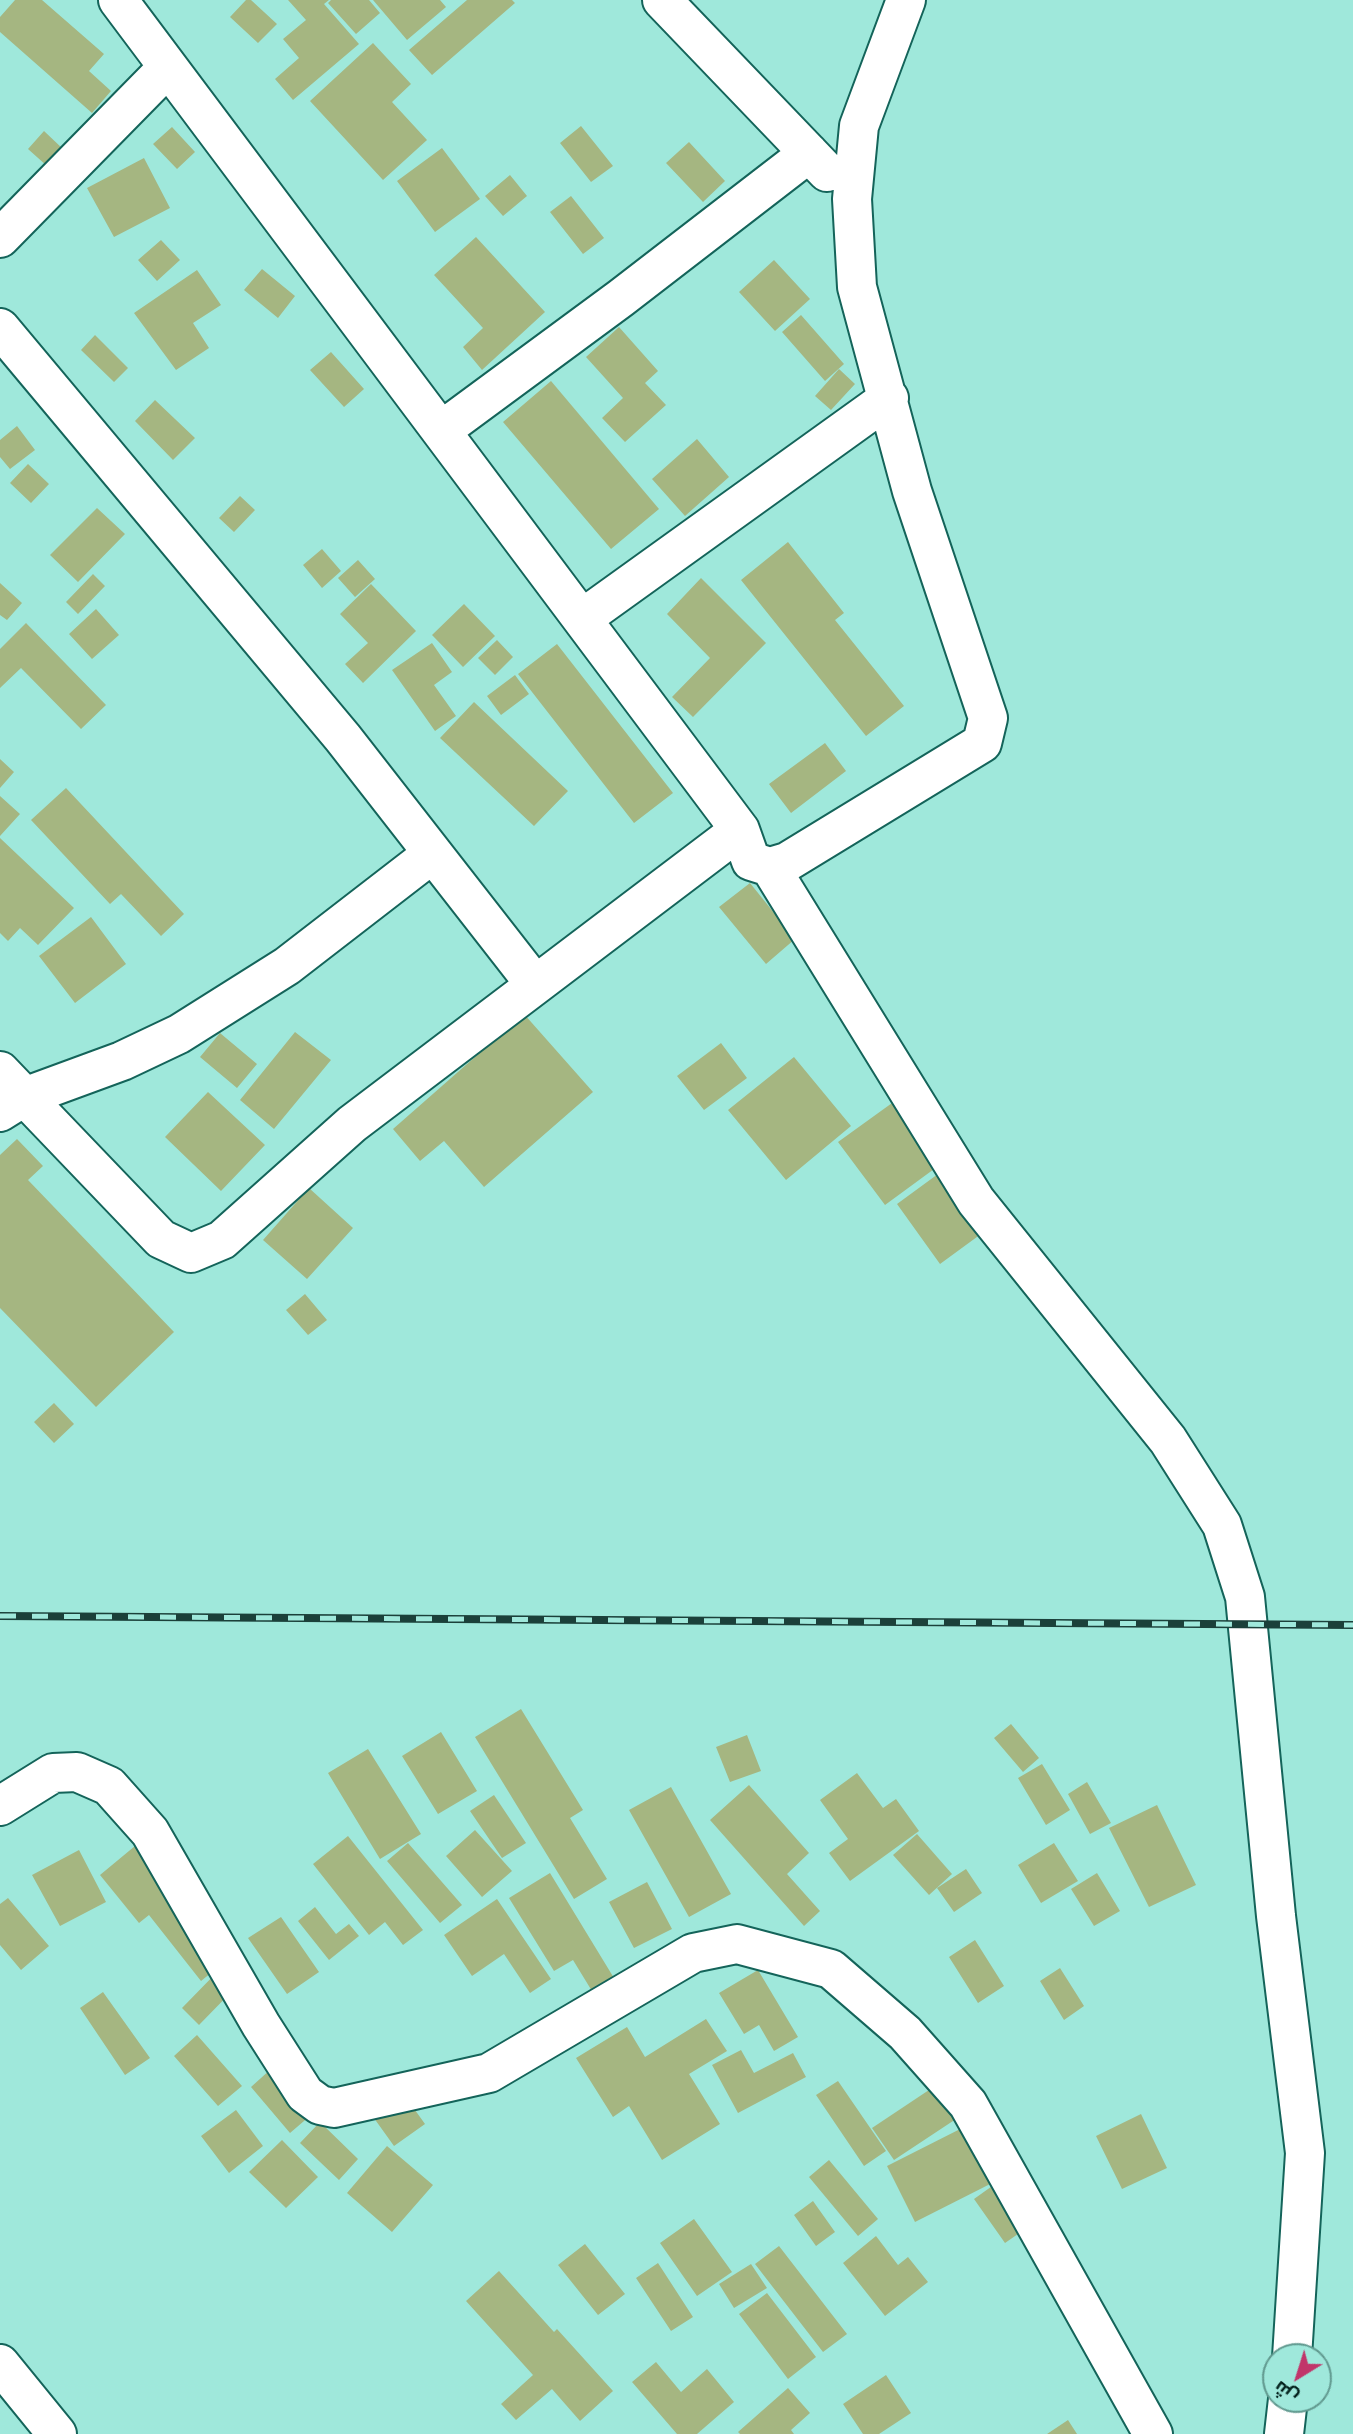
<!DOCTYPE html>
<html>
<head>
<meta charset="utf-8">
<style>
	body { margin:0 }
	#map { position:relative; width:1353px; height:2434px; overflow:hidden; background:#9fe8db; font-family:Manrope,Cairo,sans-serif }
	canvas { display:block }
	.north { position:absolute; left:1262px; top:2343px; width:70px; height:70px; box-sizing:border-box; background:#9fe8db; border:2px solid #61998f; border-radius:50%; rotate:218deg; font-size:19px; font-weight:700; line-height:28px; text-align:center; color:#03221d }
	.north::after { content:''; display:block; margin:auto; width:24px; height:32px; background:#c1356a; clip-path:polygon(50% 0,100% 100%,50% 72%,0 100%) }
</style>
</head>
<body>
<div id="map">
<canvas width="1353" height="2434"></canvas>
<div class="north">ش</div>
</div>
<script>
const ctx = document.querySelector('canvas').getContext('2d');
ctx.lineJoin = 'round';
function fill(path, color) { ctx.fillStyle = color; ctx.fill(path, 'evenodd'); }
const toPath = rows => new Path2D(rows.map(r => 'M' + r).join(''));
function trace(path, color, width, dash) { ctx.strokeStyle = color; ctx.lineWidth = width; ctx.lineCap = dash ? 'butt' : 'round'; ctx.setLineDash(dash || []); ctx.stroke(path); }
fill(toPath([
	[15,0,42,0,104,54,89,71,111,91,92,113,0,32,0,17],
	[246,0,251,0,277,24,258,43,230,17],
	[288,0,329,0,324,4,359,44,293,100,275,79,299,58,283,39,306,20],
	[331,0,369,0,380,13,356,34,328,3],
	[373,0,440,0,446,7,407,40],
	[467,0,512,0,515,3,432,75,409,50],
	[373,43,411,84,392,102,427,140,383,180,310,101],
	[581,126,613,166,591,182,560,143],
	[172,127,195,152,177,169,153,144],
	[44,131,63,149,47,166,28,149],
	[689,142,725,181,703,202,666,163],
	[442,148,480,199,435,232,397,181],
	[144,158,170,208,114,237,87,188],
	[510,175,527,196,503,216,485,196],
	[571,196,604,238,583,254,550,212],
	[476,237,545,312,482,370,463,347,483,328,434,275],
	[161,240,180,260,157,281,138,260],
	[774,260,810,299,775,331,739,292],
	[262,269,295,296,278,318,244,290],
	[197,270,221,305,193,323,209,348,176,370,134,313],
	[801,315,844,364,825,381,782,332],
	[619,327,658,371,645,383,666,405,625,442,602,418,623,398,586,357],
	[95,335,128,368,114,382,81,350],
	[331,352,364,389,344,407,310,370],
	[839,369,855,384,831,410,815,396],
	[551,381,659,509,611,549,503,422],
	[155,400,195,438,173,460,135,421],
	[17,426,35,450,10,469,0,457,0,440],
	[697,439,729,477,685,516,652,479],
	[28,464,49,484,31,503,10,483],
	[240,496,255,510,234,532,219,518],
	[97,508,125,534,78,582,50,555],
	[788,542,844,613,835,620,904,706,866,736,741,580],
	[322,549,341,571,322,588,303,565],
	[358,560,375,579,355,597,338,578],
	[93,574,105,586,78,614,66,602],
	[701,578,766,643,693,717,672,697,710,658,667,614],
	[0,583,22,603,7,620,0,615],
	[371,584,416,631,363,683,345,664,368,643,340,614],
	[464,604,495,636,463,667,432,635],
	[96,609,119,635,92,659,69,634],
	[26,623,106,705,81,729,21,668,0,688,0,649],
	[497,640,513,657,495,675,478,658],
	[432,643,452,672,434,685,456,716,435,731,392,670],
	[557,644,673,793,634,823,518,674],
	[515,675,529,694,501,715,487,696],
	[474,702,568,791,534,826,440,738],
	[825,743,846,771,791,813,769,784],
	[0,759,14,772,0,788],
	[66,788,184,914,161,936,121,894,110,904,31,820],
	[0,796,20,814,0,836],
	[0,838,74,908,38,945,20,928,8,941,0,933],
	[750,883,795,939,766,964,719,907],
	[91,917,126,964,75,1003,39,956],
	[524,1014,593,1092,484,1187,444,1141,420,1161,393,1129],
	[295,1032,331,1060,274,1129,240,1100],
	[220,1033,257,1064,237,1088,200,1057],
	[721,1043,747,1078,704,1110,677,1076],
	[794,1057,851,1126,786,1180,728,1110],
	[208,1092,265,1145,221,1191,165,1137],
	[899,1098,945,1161,885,1205,838,1142],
	[17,1139,43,1166,28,1180,174,1332,96,1407,0,1308,0,1155],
	[938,1174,981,1234,940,1264,897,1204],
	[309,1188,353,1228,307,1279,263,1240],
	[305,1294,327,1320,308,1335,286,1310],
	[54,1403,74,1424,54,1443,34,1422],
	[521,1709,583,1810,570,1818,607,1879,574,1899,475,1737],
	[1011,1724,1039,1758,1023,1772,994,1738],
	[441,1732,477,1791,438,1814,402,1756],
	[747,1735,761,1771,730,1782,716,1747],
	[368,1749,421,1834,380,1859,328,1773],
	[1042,1764,1070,1810,1046,1825,1018,1778],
	[857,1773,883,1808,896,1799,919,1831,850,1881,829,1853,848,1839,820,1800],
	[1087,1782,1111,1823,1090,1834,1068,1794],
	[749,1785,809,1853,787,1874,820,1911,804,1926,710,1820],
	[671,1787,731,1894,689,1917,629,1810],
	[494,1795,526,1843,502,1858,470,1811],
	[1157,1805,1196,1885,1149,1907,1109,1828],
	[475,1830,512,1871,482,1897,446,1856],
	[917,1834,952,1874,929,1895,893,1855],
	[348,1836,423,1930,403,1945,385,1922,369,1935,313,1864],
	[408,1843,462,1905,440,1923,387,1861],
	[1054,1843,1078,1881,1041,1903,1018,1865],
	[135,1846,227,1960,201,1981,149,1915,139,1923,100,1875],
	[79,1850,106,1902,60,1926,32,1875],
	[966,1869,982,1893,954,1912,937,1888],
	[550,1873,617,1983,595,1996,573,1960,554,1971,509,1898],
	[1097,1873,1120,1911,1094,1926,1071,1889],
	[647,1882,672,1929,634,1948,609,1902],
	[8,1898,49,1946,21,1970,0,1945,0,1904],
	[497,1899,551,1979,530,1993,504,1954,472,1976,444,1935],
	[315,1907,336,1934,349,1924,359,1936,329,1960,298,1921],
	[281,1917,319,1972,287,1994,248,1938],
	[975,1940,1004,1986,978,2003,949,1957],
	[221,1968,238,1985,199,2025,182,2008],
	[1060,1968,1084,2006,1064,2020,1040,1981],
	[758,1970,798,2037,774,2051,759,2025,744,2034,719,1993],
	[103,1992,150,2058,125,2075,80,2008],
	[706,2019,727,2051,689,2074,720,2124,662,2160,629,2106,613,2117,576,2058,627,2027,645,2057],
	[197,2035,242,2086,218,2106,174,2056],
	[741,2050,754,2073,793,2053,806,2077,738,2113,712,2065],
	[271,2069,311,2115,290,2133,251,2087],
	[838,2081,886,2151,864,2166,816,2095],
	[938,2084,959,2117,894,2160,872,2128],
	[397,2085,425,2124,394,2146,366,2107],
	[236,2110,263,2146,229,2173,201,2136],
	[1141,2114,1167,2168,1122,2189,1096,2136],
	[320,2122,358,2159,339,2180,300,2143],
	[974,2122,1002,2178,915,2222,887,2166],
	[282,2140,318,2177,286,2208,249,2172],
	[387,2146,433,2185,392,2232,347,2193],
	[829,2160,878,2219,858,2236,809,2177],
	[1009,2174,1041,2218,1005,2243,974,2199],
	[813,2201,835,2232,816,2246,794,2215],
	[694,2219,732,2272,697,2296,660,2243],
	[876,2236,898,2265,908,2257,928,2282,885,2316,843,2263],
	[585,2244,625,2294,598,2315,558,2265],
	[779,2246,847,2334,823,2352,755,2264],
	[658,2263,693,2317,671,2331,636,2278],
	[751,2264,767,2288,734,2308,719,2284],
	[499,2271,554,2332,557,2329,613,2391,580,2421,552,2389,516,2420,501,2404,533,2375,466,2301],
	[767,2293,816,2357,788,2379,739,2314],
	[656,2362,681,2392,707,2369,734,2402,697,2434,677,2434,632,2382],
	[886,2375,911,2413,879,2434,863,2434,843,2404],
	[788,2388,810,2413,791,2430,794,2434,740,2434,738,2432],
	[1068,2420,1077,2434,1047,2434]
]), '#a5b681');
const minor = toPath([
	[118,0,740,830,751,861,770,867,787,862,982,743,988,718,912,491,857,287,852,199,859,126,906,0],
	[662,0,827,172],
	[0,238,168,67],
	[0,328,343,738,534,983],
	[442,430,621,298,809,153],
	[583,618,889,398],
	[770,867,976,1201,1168,1440,1222,1525,1245,1597,1276,1916,1305,2153,1292,2357],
	[0,1071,161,1239,191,1253,222,1240,352,1124,740,830],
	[0,1112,24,1097,122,1061,179,1034,287,966,432,854],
	[0,1806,53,1773,77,1772,109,1786,150,1832,261,2025,305,2094,320,2105,334,2108,489,2073,693,1953,737,1944,831,1969,905,2033,968,2104,1153,2434],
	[0,2364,57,2434],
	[1284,2434,1288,2399]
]);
trace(minor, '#14645a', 42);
trace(minor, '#fff', 38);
const rail = toPath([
	[0,1616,1353,1625]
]);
trace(rail, '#1b403a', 8);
trace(rail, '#9fe8db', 5, [16]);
</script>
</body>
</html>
